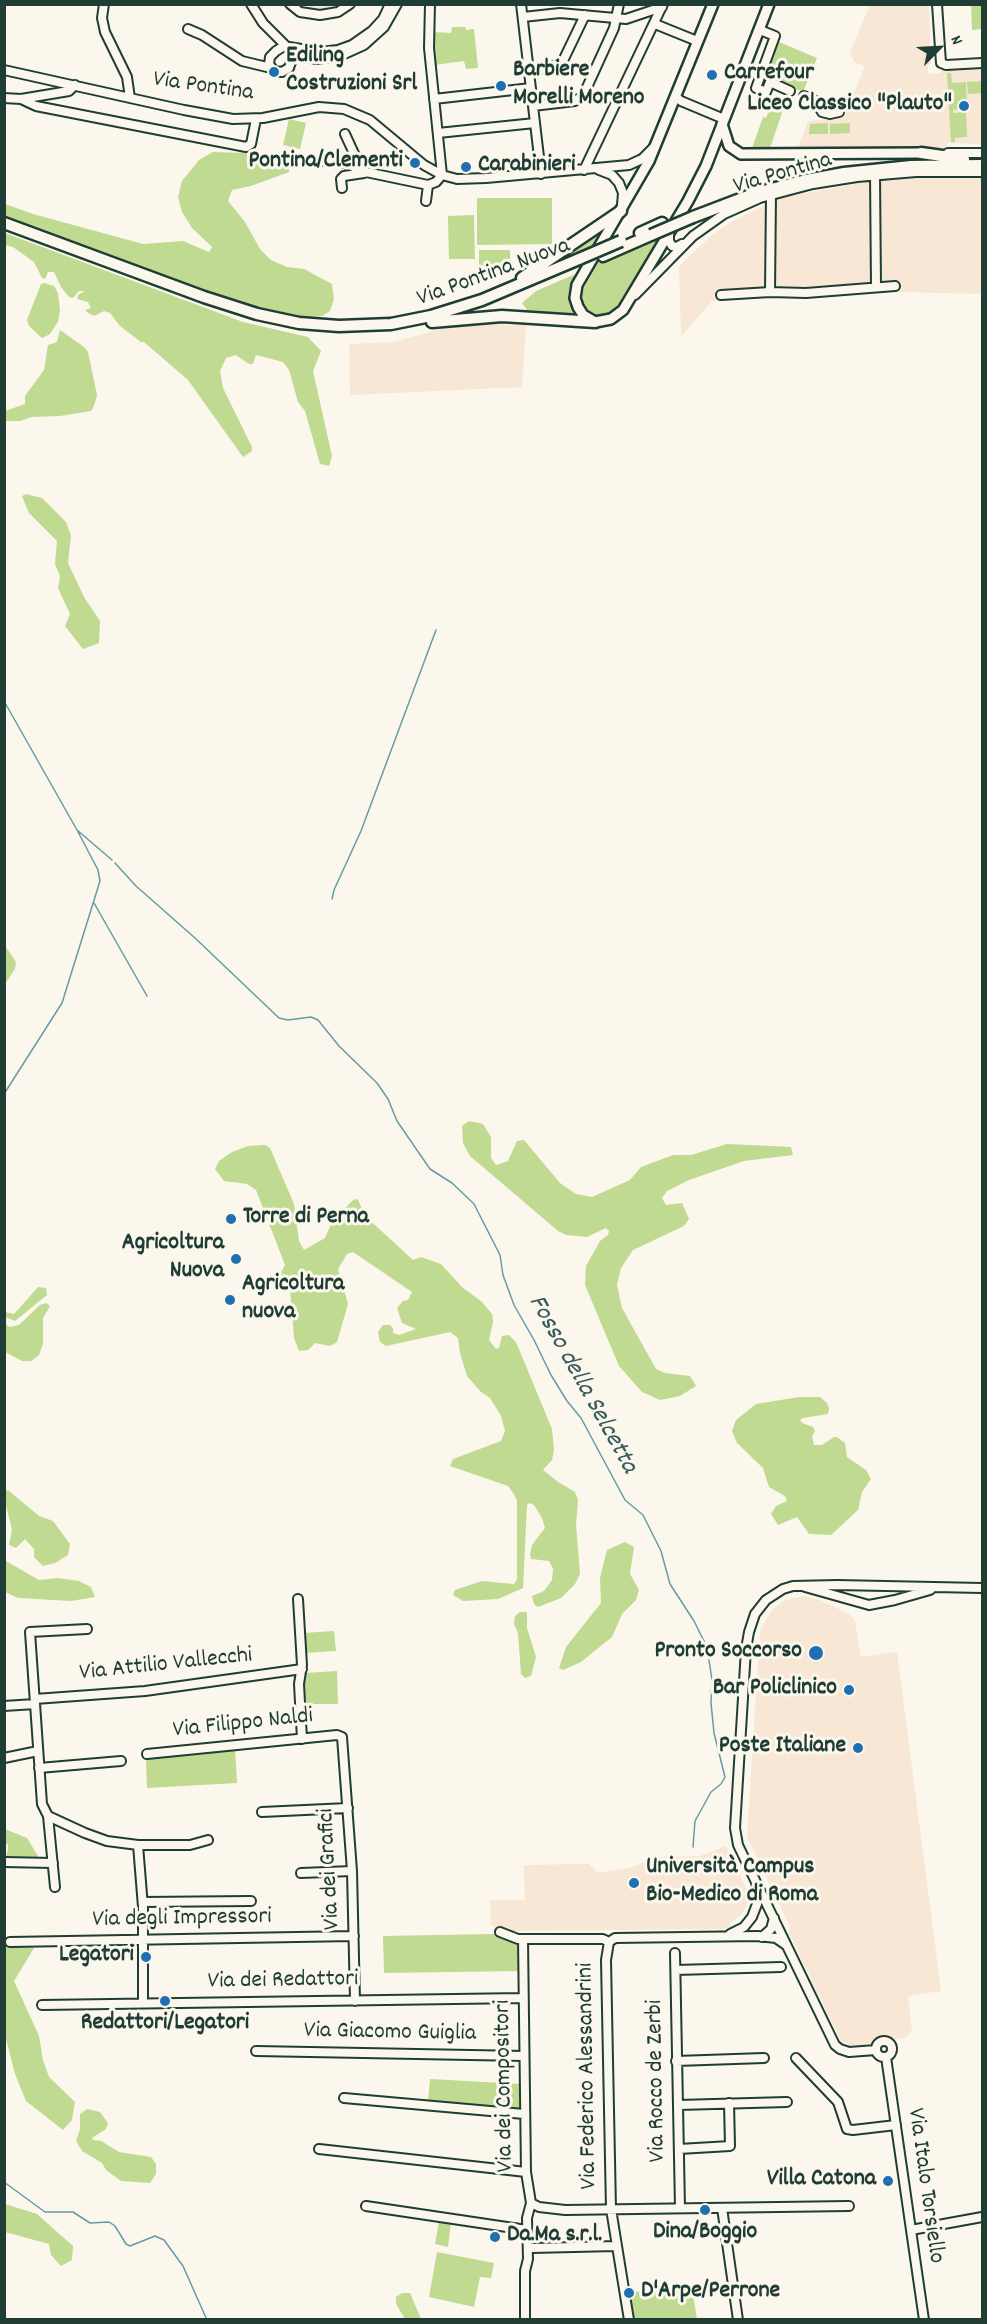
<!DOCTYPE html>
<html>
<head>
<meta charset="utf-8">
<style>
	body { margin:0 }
	#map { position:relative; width:987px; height:2324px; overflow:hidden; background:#fbf7ec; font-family:Dekko,sans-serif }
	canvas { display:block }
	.frame { position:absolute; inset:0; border:6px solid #1f3d34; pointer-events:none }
	.north { position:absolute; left:909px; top:18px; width:60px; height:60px; -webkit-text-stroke:4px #fbf7ec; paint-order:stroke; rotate:66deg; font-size:16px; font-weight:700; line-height:24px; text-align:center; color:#1f3d34 }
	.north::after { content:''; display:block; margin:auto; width:21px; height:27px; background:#1f3d34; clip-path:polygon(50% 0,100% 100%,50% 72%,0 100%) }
</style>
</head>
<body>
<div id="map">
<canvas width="987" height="2324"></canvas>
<div class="frame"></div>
<div class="north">N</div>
</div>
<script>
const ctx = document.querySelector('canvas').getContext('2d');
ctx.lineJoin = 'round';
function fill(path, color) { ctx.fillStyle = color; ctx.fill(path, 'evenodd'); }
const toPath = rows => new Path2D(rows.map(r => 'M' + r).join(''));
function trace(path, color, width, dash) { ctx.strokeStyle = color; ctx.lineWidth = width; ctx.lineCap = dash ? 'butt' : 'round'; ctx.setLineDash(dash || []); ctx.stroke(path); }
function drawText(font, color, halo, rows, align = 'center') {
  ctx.font = font + ' Dekko,sans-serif'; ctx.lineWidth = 6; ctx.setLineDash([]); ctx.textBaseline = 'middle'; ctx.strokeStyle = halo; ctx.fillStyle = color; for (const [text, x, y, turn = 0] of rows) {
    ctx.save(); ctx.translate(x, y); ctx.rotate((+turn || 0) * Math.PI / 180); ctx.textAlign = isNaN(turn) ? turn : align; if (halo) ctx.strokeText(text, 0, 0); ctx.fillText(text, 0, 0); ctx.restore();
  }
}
fill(toPath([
	[300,5,344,5,326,11,308,8],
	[870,5,929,5,931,64,928,65,928,74,940,73,942,70,982,67,982,144,947,143,947,148,798,148,808,121,840,118,846,113,865,66,854,62,850,53],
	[942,177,982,178,982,294,899,292,712,301,681,337,679,266,712,235,733,221,777,199,885,178],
	[460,324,526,325,522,387,350,395,349,344,394,342],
	[804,1596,820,1600,849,1614,855,1621,861,1657,897,1652,941,1991,908,1996,912,2030,907,2037,895,2039,882,2036,872,2043,852,2046,844,2043,840,2039,789,1933,790,1927,747,1837,760,1631,772,1610,785,1600],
	[726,1846,748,1892,747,1905,742,1914,730,1923,731,1927,724,1929,511,1931,491,1925,490,1900,525,1900,524,1865,589,1864,598,1873,632,1867,657,1857,700,1856]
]), '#f7e7d4');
fill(toPath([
	[971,5,982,5,982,29,972,30],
	[452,27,465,27,466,30,474,29,478,68,466,69,464,61,434,65,433,32,451,33],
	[779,42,817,58,803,92,765,76],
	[947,73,951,73,952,83,966,82,967,108,953,110,954,113,966,112,967,137,955,138,955,142,951,142],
	[982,81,982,93,968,94,967,82],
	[770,101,784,107,769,151,751,151,763,117,766,118,771,106],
	[289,119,306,123,300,149,283,145],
	[828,123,828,134,809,134,810,124],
	[850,123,850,133,830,134,830,124],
	[213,152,279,154,288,160,289,172,251,186,232,190,228,201,245,222,260,249,271,260,287,267,304,269,332,284,334,299,330,311,322,316,298,318,254,311,5,220,5,204,33,214,143,244,183,241,209,252,212,247,192,228,182,212,178,197,182,181,199,160],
	[477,198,552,198,552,244,477,245],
	[474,215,475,259,449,259,448,216],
	[599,230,604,230,597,246,565,262,561,260,569,251],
	[5,233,243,322,308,337,321,351,313,371,332,456,329,466,320,464,305,411,298,402,289,370,283,362,256,355,253,364,249,364,236,355,226,358,220,371,223,388,252,447,252,451,243,457,188,380,144,342,141,342,120,326,110,313,104,311,94,316,88,313,85,310,91,308,88,302,77,299,78,295,85,291,79,291,73,298,69,297,61,287,54,272,48,272,45,279,42,278,34,262,13,247,5,245],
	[659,238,616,312,605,319,595,319,585,314,579,297,598,263],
	[479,250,510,250,510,266,479,266],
	[578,273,570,286,568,297,575,317,527,310,522,303,536,291],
	[44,283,54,286,58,293,60,310,58,322,50,334,42,338,29,326,27,320,41,284],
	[60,330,84,347,88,352,97,395,94,406,91,411,60,416,32,417,20,421,5,421,5,411,25,404,25,396,44,370,48,345,57,342],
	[26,494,42,498,66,522,71,536,68,563,84,597,100,621,99,643,83,649,65,626,70,614,58,588,60,576,55,564,57,541,29,513,22,496],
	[4,944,16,962,15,969,5,984],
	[469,1121,483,1124,491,1137,491,1158,496,1165,508,1161,517,1141,524,1140,560,1183,576,1194,592,1197,630,1180,641,1167,673,1155,691,1155,727,1144,791,1147,793,1155,744,1161,689,1180,667,1191,662,1198,666,1205,682,1203,689,1219,684,1226,633,1250,621,1268,617,1285,622,1308,656,1369,665,1373,690,1376,696,1386,680,1396,660,1400,642,1392,619,1366,585,1285,586,1266,600,1241,608,1235,609,1231,606,1228,587,1237,566,1235,558,1231,470,1156,463,1143,462,1126],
	[265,1145,270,1148,294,1204,299,1241,304,1250,325,1238,331,1224,353,1200,358,1199,364,1215,413,1260,421,1257,441,1264,462,1287,482,1302,492,1314,493,1322,489,1340,496,1349,499,1348,502,1336,509,1335,516,1342,552,1429,554,1450,552,1460,543,1470,558,1482,575,1492,578,1500,576,1524,580,1574,575,1584,561,1598,538,1607,534,1604,532,1596,544,1591,552,1580,553,1569,549,1561,531,1559,530,1555,532,1545,545,1528,542,1518,534,1505,529,1503,527,1505,523,1588,498,1599,463,1601,453,1595,455,1590,482,1581,514,1584,517,1579,517,1501,514,1494,508,1486,450,1466,453,1459,501,1441,505,1431,501,1416,490,1398,481,1392,467,1376,460,1353,458,1338,450,1332,386,1346,380,1342,378,1332,383,1325,390,1325,393,1328,393,1333,399,1335,416,1329,402,1323,397,1308,403,1301,408,1300,412,1292,353,1252,347,1254,338,1269,348,1304,337,1342,330,1346,315,1343,308,1350,299,1351,294,1338,290,1287,282,1284,280,1274,285,1265,256,1190,247,1184,224,1181,215,1169,219,1161,232,1152,248,1146],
	[38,1287,46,1288,47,1295,15,1321,5,1317,5,1312,14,1314],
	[46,1303,50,1306,43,1318,43,1344,39,1355,31,1361,22,1361,5,1352,5,1324,10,1327,19,1325,40,1305],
	[799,1397,820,1397,827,1403,829,1409,828,1414,803,1418,800,1420,802,1423,813,1427,815,1431,812,1437,814,1445,822,1445,834,1437,837,1437,845,1443,847,1457,866,1470,871,1479,862,1492,858,1510,831,1535,809,1534,797,1517,778,1525,771,1514,776,1506,787,1501,785,1496,769,1487,763,1468,737,1443,732,1431,736,1420,756,1404],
	[8,1490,39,1516,53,1521,70,1544,68,1555,55,1563,43,1566,34,1557,34,1549,25,1539,16,1548,9,1545,12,1530,5,1501,5,1492],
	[625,1542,634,1547,630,1574,639,1590,636,1600,622,1614,612,1637,581,1662,563,1670,559,1668,566,1647,601,1603,600,1578,607,1550],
	[4,1560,39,1580,58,1578,79,1581,91,1587,95,1597,71,1601,18,1598,5,1592],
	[520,1612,527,1612,527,1628,536,1657,531,1676,525,1678,521,1674,518,1633,514,1624,515,1616],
	[334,1631,336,1651,304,1653,302,1633],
	[337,1671,338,1704,302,1704,302,1675,305,1673],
	[235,1748,237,1783,147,1788,146,1757],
	[5,1829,27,1838,38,1856,36,1861,12,1856,5,1860,8,1849,8,1844,5,1843],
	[494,1934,519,1945,520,1971,384,1973,383,1936],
	[4,1943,20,1947,30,1945,34,1948,14,1981,39,2036,43,2060,49,2077,75,2102,72,2120,63,2130,26,2101,15,2074,5,2035],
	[430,2079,521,2084,522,2108,518,2111,428,2102],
	[87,2109,100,2112,108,2123,106,2129,92,2138,93,2140,101,2141,119,2152,151,2157,156,2164,156,2174,150,2183,121,2181,106,2170,102,2163,82,2151,76,2141,80,2129,80,2114],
	[5,2204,37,2214,73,2246,72,2260,61,2266,51,2255,49,2244,5,2232],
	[439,2221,451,2222,448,2247,435,2244],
	[437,2252,494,2263,491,2278,480,2277,474,2307,429,2297],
	[692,2288,697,2319,634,2319,629,2292],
	[402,2293,410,2293,421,2319,405,2319,396,2304,396,2297]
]), '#c0da91');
trace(toPath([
	[4,701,77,830,112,860],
	[115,863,136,886,195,938,279,1018,288,1020,311,1017,318,1020,339,1046,377,1083,388,1099,397,1121,430,1169,452,1183,474,1204,500,1255,503,1275,514,1305,534,1340,551,1375,567,1401,581,1418,625,1500,643,1515,661,1551,670,1584,694,1621,707,1647,712,1680,711,1703,714,1733,725,1777,721,1784,711,1792,695,1821,693,1847],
	[332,899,334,890,361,831,436,630],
	[94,903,147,996],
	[4,1094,62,1003,100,881,98,870,77,830],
	[4,2182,45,2212,73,2212,90,2223,109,2222,115,2226,126,2244,130,2246,155,2236,164,2240,183,2266,207,2320]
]), '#669ba9', 1.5);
const minor = toPath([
	[104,4,102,18,105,32,127,77,130,98],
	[251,4,263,23,290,50,300,56,317,59,342,55,364,45,384,27,397,4],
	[290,4,300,12,320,15,338,12,350,4],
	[521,4,541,174],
	[937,4,941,63,946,65,982,63],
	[523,17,560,13,626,19,662,7],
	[655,24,697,41],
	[188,29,202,35,242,61,271,68],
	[760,30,775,36,756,88,766,92,770,82,790,91],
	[284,46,276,51,270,57,269,64,274,71,282,72,289,68,295,50],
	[289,47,320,52,338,50,352,45,372,31,383,19,390,4],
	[4,70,184,110,233,119,263,118,319,107,344,109,370,120,424,165,442,175,457,179,486,178,629,165,642,159,653,148],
	[529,71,561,65,585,15],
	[804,96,816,101,822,112,830,114,839,112],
	[676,97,681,101,724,119],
	[4,98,21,99,69,91,75,85],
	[21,99,36,106,246,147,251,144,256,119],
	[434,99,531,88],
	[533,106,575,101,583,96,614,28,619,4],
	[438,133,535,123],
	[345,134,357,160,366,172,428,185,436,182,442,175,429,48,430,4],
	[948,153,982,153],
	[323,161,345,163,364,172],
	[584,170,663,4],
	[599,170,612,175,619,183,623,193,622,205],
	[875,175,876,287],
	[342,188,341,179,344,176,364,173],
	[426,201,428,185],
	[669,233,669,241,672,246,677,247,682,244],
	[770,292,771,195],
	[635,295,693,236,724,214,760,198,813,184,857,177,916,172,982,172],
	[721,295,770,292,806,293,895,286],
	[805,1587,869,1605,895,1600,930,1590],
	[298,1599,302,1665,299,1684,302,1739],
	[87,1629,30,1632,42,1804,48,1816,85,1833,107,1841,138,1845,143,1907,143,2003],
	[35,1699,145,1691,302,1669],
	[4,1706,35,1704],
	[147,1754,337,1735,342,1737,352,1871,355,2001],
	[4,1758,38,1751],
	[39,1768,121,1761],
	[262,1812,348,1808],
	[48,1816,55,1887],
	[138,1845,190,1845,208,1840],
	[4,1862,53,1863],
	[301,1873,352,1871],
	[143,1902,251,1901],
	[500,1932,518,1939,603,1939,609,1942],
	[730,1934,744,1927,752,1917,757,1904,756,1887],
	[762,1937,771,1929,774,1918],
	[523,1939,526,2172,531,2203,527,2218,528,2259,525,2271,525,2320],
	[10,1942,354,1936],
	[609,1942,606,1960,611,2209,629,2320],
	[609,1942,615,1938,758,1936,776,1938,786,1945],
	[675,1953,680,2208],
	[676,1970,781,1967],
	[42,2005,523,1998],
	'876 2049a8 8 0 1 1 16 0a8 8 0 1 1-16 0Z',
	[876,2050,849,2052,840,2049,835,2045,738,1845,735,1828,746,1649,749,1632,755,1614,766,1600,783,1589,793,1586,837,1585,982,1588],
	[256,2051,524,2056],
	[886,2057,924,2320],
	[796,2058,838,2102,847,2129,853,2130,896,2125],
	[676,2061,764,2058],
	[344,2098,524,2114],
	[678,2105,787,2102],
	[319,2149,526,2172],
	[679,2149,730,2146,729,2103],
	[531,2203,539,2207,565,2210,849,2206],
	[366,2206,527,2230],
	[722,2208,738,2320],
	[911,2230,982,2217],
	[532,2248,616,2246]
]);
const major = toPath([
	[713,4,649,161,577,285,575,298,578,307,583,315,595,322,611,319,623,310,688,201,706,166,769,4],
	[722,124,729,146,741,154,921,153]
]);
const highway = toPath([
	[921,153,964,159],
	[693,217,756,193,806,180,844,173,911,166,982,165],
	[4,223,204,297,257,314,299,323,339,326,391,324,431,316,482,300,579,259],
	[640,233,662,223],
	[603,256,651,235],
	[522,278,621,211],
	[432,322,502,316,595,322]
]);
trace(minor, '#1f3d34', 12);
trace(major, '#1f3d34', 14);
trace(highway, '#1f3d34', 15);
trace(minor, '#fbf7ec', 8);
trace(major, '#fbf7ec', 9);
trace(highway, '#fbf7ec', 10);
const highwayBridge = toPath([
	[651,235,693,217],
	[579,259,621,241]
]);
trace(highwayBridge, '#1f3d34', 15, []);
trace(highwayBridge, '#fbf7ec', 10);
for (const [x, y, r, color] of [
	[274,72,6,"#1f6fb2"],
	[712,75,6,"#1f6fb2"],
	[501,86,6,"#1f6fb2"],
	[964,106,6,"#1f6fb2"],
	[415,163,6,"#1f6fb2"],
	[466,167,6,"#1f6fb2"],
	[231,1219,6,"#1f6fb2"],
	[236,1259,6,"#1f6fb2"],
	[230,1300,6,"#1f6fb2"],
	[816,1653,8,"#1f6fb2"],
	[849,1690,6,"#1f6fb2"],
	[858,1748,6,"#1f6fb2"],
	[634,1883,6,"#1f6fb2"],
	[146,1957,6,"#1f6fb2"],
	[165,2001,6,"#1f6fb2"],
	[888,2181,6,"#1f6fb2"],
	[705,2210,6,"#1f6fb2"],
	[495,2237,6,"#1f6fb2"],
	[629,2293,6,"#1f6fb2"]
]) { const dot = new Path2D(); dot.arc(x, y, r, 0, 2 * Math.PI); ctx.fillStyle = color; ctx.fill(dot); trace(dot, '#fbf7ec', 2); }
drawText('bold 24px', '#1f3d34', '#fbf7ec', [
	["Ediling",286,58],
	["Costruzioni Srl",286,86],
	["Barbiere",513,72],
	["Morelli Moreno",513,100],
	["Carrefour",724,75],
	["Liceo Classico \"Plauto\"",952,106,"right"],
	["Pontina/Clementi",403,163,"right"],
	["Carabinieri",478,167],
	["Torre di Perna",243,1219],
	["Agricoltura",224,1245,"right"],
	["Nuova",224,1273,"right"],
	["Agricoltura",242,1286],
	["nuova",242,1314],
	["Pronto Soccorso",802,1653,"right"],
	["Bar Policlinico",837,1690,"right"],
	["Poste Italiane",846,1748,"right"],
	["Università Campus",646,1869],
	["Bio-Medico di Roma",646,1897],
	["Legatori",134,1957,"right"],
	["Redattori/Legatori",165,2025,"center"],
	["Villa Catona",876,2181,"right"],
	["Dina/Boggio",705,2234,"center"],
	["Da.Ma s.r.l.",507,2237],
	["D'Arpe/Perrone",641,2293]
], 'left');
drawText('24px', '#1f3d34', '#fbf7ec', [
	["Via Pontina",203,88,8],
	["Via Pontina",783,175,-16],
	["Via Pontina Nuova",494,274,-20],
	["Via Attilio Vallecchi",166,1666,-6],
	["Via Filippo Naldi",243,1725,-6],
	["Via dei Grafici",331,1869,-93],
	["Via degli Impressori",182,1920,-1],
	["Via dei Redattori",283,1982,-1],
	["Via Giacomo Guiglia",390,2034,1],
	["Via Federico Alessandrini",589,2076,-91],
	["Via Rocco de Zerbi",658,2081,-91],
	["Via dei Compositori",506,2086,-91],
	["Via Italo Torsiello",924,2186,82]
]);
drawText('italic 26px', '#375c5b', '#fbf7ec', [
	["Fosso della Selcetta",581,1385,61]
]);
</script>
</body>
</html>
